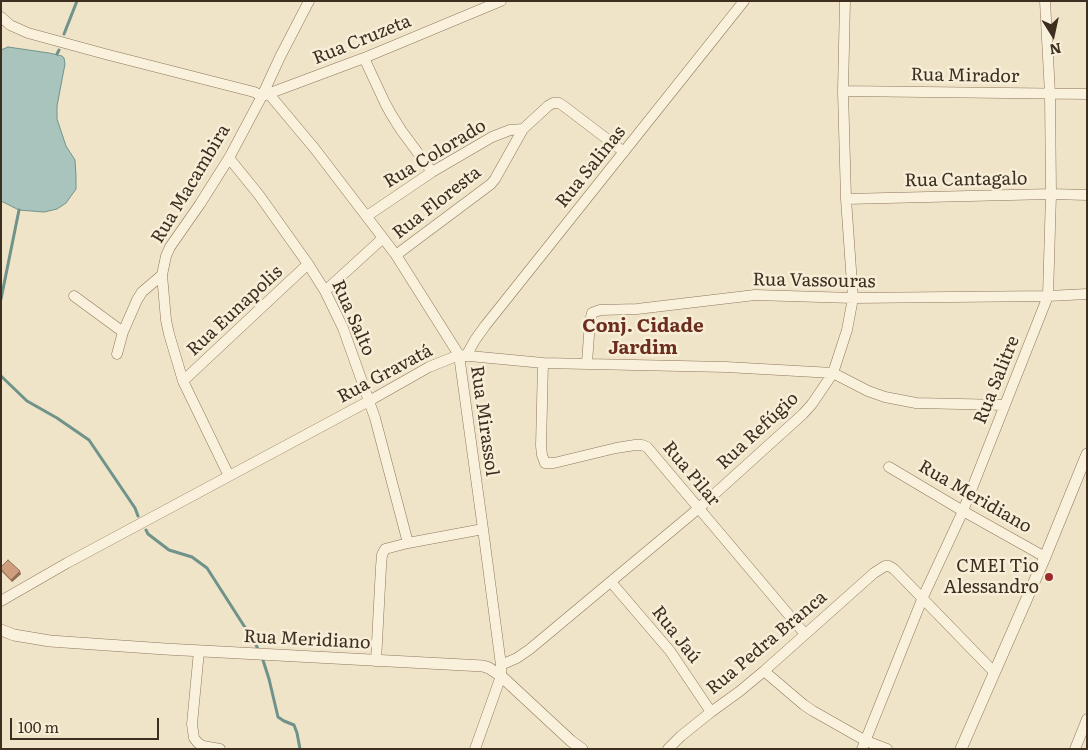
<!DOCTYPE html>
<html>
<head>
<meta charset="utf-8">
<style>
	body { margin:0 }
	#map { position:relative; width:1088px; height:750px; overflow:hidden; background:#f0e4c8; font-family:Literata,serif }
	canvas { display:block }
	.frame { position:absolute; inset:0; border:2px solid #3d2e20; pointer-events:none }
	.north { position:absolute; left:1028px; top:10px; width:50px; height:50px; -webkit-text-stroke:4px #f7eed8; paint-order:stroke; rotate:170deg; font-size:14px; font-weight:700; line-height:20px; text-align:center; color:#3d2e20 }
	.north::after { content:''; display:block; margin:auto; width:18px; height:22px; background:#3d2e20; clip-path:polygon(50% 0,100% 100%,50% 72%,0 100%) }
	.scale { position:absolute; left:10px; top:718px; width:149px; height:22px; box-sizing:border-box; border:2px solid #3d2e20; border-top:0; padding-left:6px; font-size:15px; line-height:18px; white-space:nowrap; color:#3d2e20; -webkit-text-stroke:4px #f7eed8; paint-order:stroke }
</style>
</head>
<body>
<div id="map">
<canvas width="1088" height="750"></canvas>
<div class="frame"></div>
<div class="north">N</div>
<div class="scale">100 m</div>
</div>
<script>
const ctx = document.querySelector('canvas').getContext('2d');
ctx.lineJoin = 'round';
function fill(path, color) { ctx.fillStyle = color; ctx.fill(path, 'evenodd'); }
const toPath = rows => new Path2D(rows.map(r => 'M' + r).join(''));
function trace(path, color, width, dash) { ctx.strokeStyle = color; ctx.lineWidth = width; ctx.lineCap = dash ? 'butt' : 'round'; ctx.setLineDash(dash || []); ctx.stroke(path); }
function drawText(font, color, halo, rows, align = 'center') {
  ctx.font = font + ' Literata,serif'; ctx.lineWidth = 5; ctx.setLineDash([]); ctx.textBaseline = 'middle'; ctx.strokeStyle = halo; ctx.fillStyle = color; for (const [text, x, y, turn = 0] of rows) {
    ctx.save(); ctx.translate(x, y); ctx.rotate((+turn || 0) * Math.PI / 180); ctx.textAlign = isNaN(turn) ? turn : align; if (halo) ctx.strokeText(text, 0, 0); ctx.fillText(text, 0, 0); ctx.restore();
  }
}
const water = toPath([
	[8,47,49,53,62,56,64,58,65,64,57,106,57,119,66,146,75,160,76,176,76,189,66,203,57,209,44,212,19,210,1,201,1,50,8,47]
]);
fill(water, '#a9c4bc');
trace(water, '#6f938a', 1);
trace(toPath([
	[64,34,77,1],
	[57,54,59,50],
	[1,299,19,210],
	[1,376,27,401,57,418,89,440,135,508,138,516],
	[146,530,148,534,169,550,192,557,207,568,255,643,259,651],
	[262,657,269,679,278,717,284,721,294,725,297,733,300,749]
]), '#6f938a', 3);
const minor = toPath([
	[1,17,10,25,28,33,105,54,254,92,262,96],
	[364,58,385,103,391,114,401,130,432,172],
	[843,91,1087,94],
	[269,94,315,149,396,255,459,355,483,529,501,665,501,676,475,749],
	[265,95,364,58,501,1],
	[229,158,259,195,308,264,325,291,343,328,375,418,408,543],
	[846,199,1051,194,1087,195],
	[367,216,432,172,492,137,510,130,523,129],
	[396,255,491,184,495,179,523,129,548,106,553,103,559,103,565,107,624,152],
	[325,291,383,238],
	[74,296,123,332],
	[117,354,123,332,137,300,142,292,162,275],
	[466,356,475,340,485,326,744,1],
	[543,363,541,446,542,455,545,463,554,463,616,448,635,445,642,445,647,447,805,634],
	[587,363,590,321,592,313,600,310,637,309,755,295,853,298,1048,296,1087,294],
	[183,381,308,264],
	[889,467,963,511,1045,557],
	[229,476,183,381,169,334,166,320,162,275,166,256,170,247,200,204,229,158,262,96,280,57,309,1],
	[611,582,670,651,711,712],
	[1,601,67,563,369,401,429,367,459,355,543,363,726,367,833,373,868,391,885,397,916,403,1004,405],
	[199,651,192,724,194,738,198,743,203,746,220,749],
	[376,661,381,567,382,555,385,549,408,543,483,529],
	[501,665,517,658,530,649,699,508,803,414,812,404,833,373,847,330,853,298,846,199,843,91,845,1],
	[764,671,804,705,813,711,866,741,887,749],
	[668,749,681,736,711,712,740,691,764,671,874,573,885,566,889,566,894,569,994,672],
	[862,749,923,597,963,511,1048,296,1051,194,1050,94,1045,1],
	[1075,749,1087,719]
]);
const tertiary = toPath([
	[1,630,14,635,50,641,165,649,483,666,489,668,501,676,571,741,582,749],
	[961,749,1045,557,1087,454]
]);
trace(minor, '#8d765c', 11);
trace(tertiary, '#8d765c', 12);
trace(minor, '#faf1dc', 10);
trace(tertiary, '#faf1dc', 11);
fill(toPath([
	[1,567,21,574,12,582,1,571]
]), '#b2896c');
fill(toPath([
	[20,571,21,574,12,582,11,580]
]), '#916f58');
const building = toPath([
	[8,560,20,571,11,580,1,569,1,567,8,560]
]);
fill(building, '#cf9f7d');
trace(building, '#916f58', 1);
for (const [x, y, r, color] of [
	[1049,577,5,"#9e2a2b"]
]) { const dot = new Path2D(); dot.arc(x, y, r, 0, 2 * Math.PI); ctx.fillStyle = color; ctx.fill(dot); trace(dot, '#f7eed8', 2); }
drawText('18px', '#3d2e20', '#f7eed8', [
	["Rua Cruzeta",362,40,-22],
	["Rua Mirador",965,76,1],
	["Rua Colorado",435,154,-31],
	["Rua Salinas",591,167,-51],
	["Rua Cantagalo",966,180,-1],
	["Rua Macambira",191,184,-59],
	["Rua Floresta",437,203,-38],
	["Rua Vassouras",814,281,1],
	["Rua Eunapolis",235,311,-43],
	["Rua Salto",353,318,66],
	["Rua Gravatá",385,374,-28],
	["Rua Salitre",997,380,-68],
	["Rua Mirassol",484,421,82],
	["Rua Refúgio",758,431,-43],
	["Rua Pilar",691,474,50],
	["Rua Meridiano",975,497,30],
	["Rua Jaú",676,635,52],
	["Rua Meridiano",307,640,3],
	["Rua Pedra Branca",767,643,-40]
]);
drawText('18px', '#3d2e20', '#f7eed8', [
	["CMEI Tio",1039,567],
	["Alessandro",1039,588]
], 'right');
drawText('bold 19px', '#6b2e1e', '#f7eed8', [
	["Conj. Cidade",643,326],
	["Jardim",643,348]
]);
</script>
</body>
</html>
